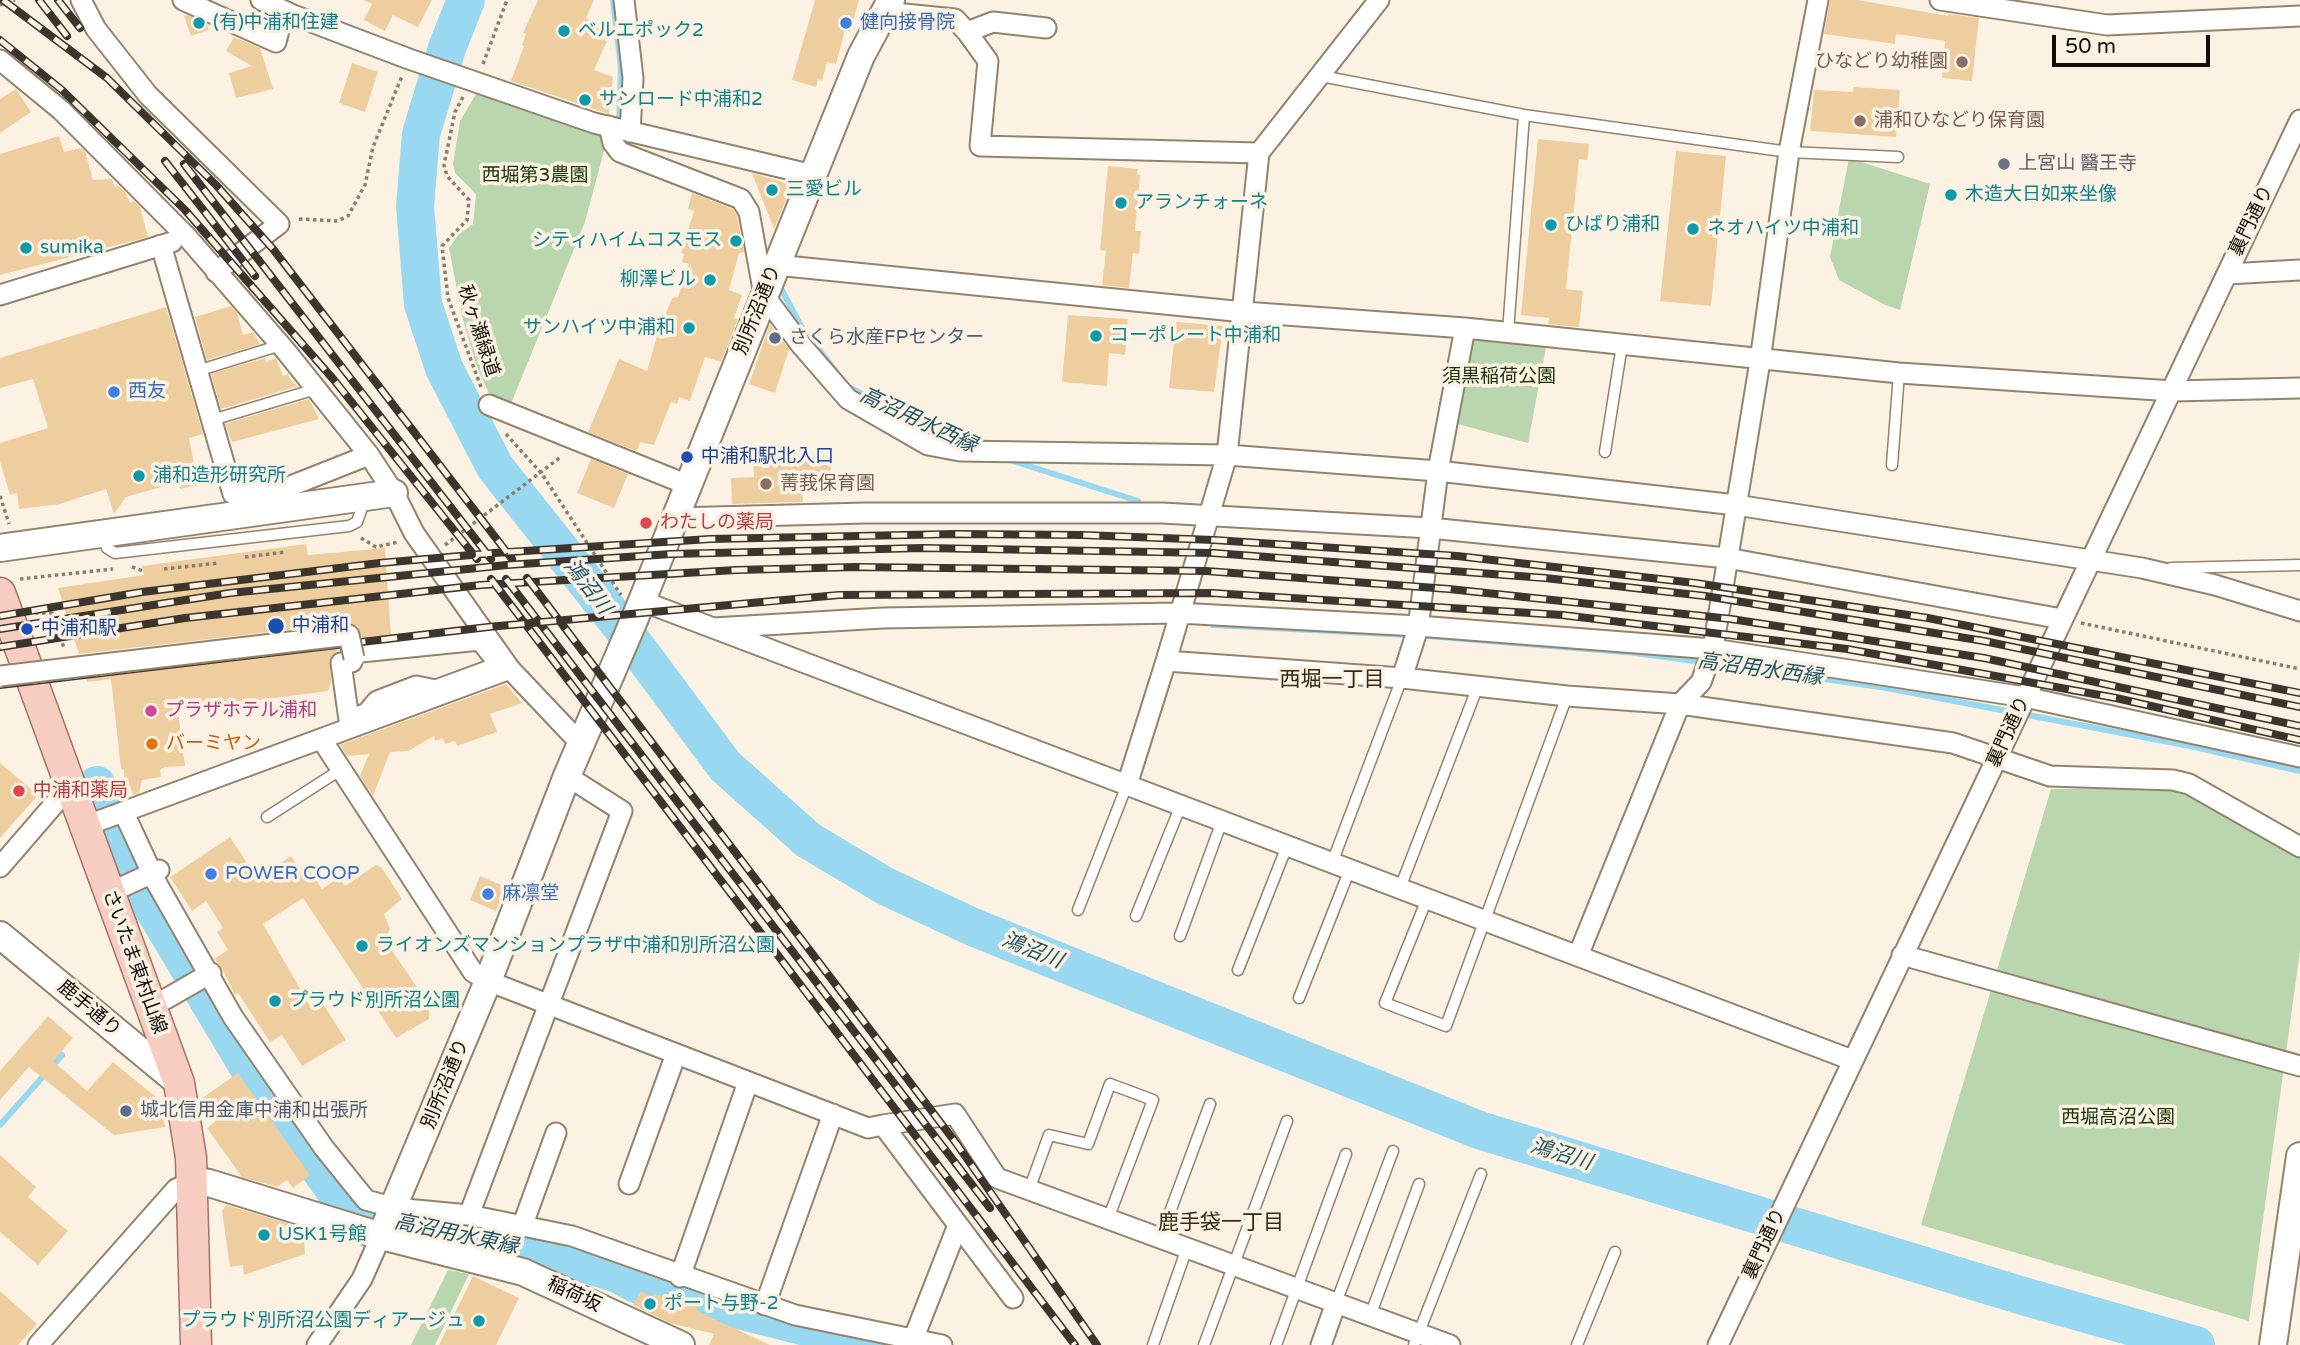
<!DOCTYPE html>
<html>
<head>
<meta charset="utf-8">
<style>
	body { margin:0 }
	#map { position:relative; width:2300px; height:1345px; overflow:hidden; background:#fcf2e3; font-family:"Varela Round",sans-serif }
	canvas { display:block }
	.scale { position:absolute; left:2052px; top:35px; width:158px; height:32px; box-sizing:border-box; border:4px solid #120c05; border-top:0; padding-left:9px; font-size:21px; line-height:24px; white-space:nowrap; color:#120c05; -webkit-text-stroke:5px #fcf2e3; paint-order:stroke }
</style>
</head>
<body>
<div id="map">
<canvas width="2300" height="1345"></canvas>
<div class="scale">50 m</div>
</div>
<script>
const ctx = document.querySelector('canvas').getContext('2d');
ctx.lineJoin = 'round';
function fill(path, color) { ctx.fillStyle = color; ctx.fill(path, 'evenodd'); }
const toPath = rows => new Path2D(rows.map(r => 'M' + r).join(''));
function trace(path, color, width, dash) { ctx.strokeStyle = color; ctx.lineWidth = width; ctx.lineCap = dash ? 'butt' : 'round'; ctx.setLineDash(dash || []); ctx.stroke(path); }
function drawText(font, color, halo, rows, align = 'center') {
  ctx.font = font + ' "Varela Round","Noto Sans JP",sans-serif'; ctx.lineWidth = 7; ctx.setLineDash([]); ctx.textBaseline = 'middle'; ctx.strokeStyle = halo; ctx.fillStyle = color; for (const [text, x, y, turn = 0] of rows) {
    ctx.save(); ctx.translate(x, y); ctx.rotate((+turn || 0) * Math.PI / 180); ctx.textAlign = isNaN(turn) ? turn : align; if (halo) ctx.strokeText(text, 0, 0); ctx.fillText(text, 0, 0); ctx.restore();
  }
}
fill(toPath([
	[479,89,602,131,605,147,585,222,510,406,491,398,476,364,462,316,449,248,458,235,473,224,476,194,455,173,453,164,460,121],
	[1849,158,1930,184,1900,310,1885,305,1839,280,1830,257],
	[1465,328,1547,342,1528,443,1454,423],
	[2172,787,2190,793,2300,854,2300,951,2249,1321,1921,1225,2051,789],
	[448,1270,469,1274,435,1345,411,1345]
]), '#bad6ae');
trace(toPath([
	[613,0,621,68,619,125],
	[778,283,801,326,837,373],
	[848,387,964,443],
	[1007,459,1138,501],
	[1213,625,1428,636,1636,653,1881,687,2190,746,2300,771],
	[0,1125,62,1055]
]), '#98d8f0', 6);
trace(toPath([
	[466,0,447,48,421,134,415,206,423,304,444,368,495,467,620,625,725,766,808,840,885,886,975,928,1479,1130,2023,1296,2196,1345],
	[97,785,144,893,253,1075,343,1202,352,1210,421,1231,560,1256,615,1273,636,1284,877,1345]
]), '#98d8f0', 38);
fill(toPath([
	[363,0,432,0,418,27,393,15,385,31,364,20,372,4],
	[538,0,594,0,586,18,604,30,600,38,607,41,594,70,613,77,609,114,511,81,524,46,522,45,526,34,523,33],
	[815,0,859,0,850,32,845,30,836,64,827,62,822,81,818,79,816,87,792,80],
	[1830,0,1858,0,1948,16,1948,14,1979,18,1972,81,1942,78,1945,41,1896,34,1895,44,1824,34],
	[188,15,207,24,209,30,191,36,184,16],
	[234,37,260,48,273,89,236,98,229,73,252,66,226,51],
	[352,63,378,72,365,112,339,103],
	[1853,87,1900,90,1896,137,1810,131,1814,90,1853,92],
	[16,89,31,112,0,133,0,99],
	[59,136,64,152,81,148,85,151,93,180,112,179,115,187,119,186,125,192,130,203,134,201,140,207,148,237,0,275,0,154],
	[1538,139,1589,144,1587,160,1579,159,1566,289,1583,291,1579,327,1548,324,1549,318,1521,315],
	[1676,151,1726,156,1711,306,1660,301],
	[1108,166,1138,169,1137,174,1140,175,1135,231,1141,231,1139,254,1133,253,1129,288,1102,285,1106,251,1100,250],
	[752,173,792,185,774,229],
	[692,193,733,209,737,216,744,252,739,253,729,290,742,295,734,318,738,319,721,362,705,357,690,401,679,397,677,404,671,402,654,445,640,442,637,451,588,432,619,359,647,371,657,336,672,298,678,297,689,264,682,262,684,254,681,253,694,211,688,209],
	[231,306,237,313,243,335,253,332,260,344,207,360,195,317],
	[166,307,203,434,189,438,198,485,180,489,179,482,126,497,114,514,106,489,60,504,19,509,17,493,10,495,0,462,0,443,48,428,33,379,0,388,0,358],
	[1068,315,1128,319,1125,355,1109,353,1107,386,1062,382],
	[1176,322,1223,326,1214,392,1169,388],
	[770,324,789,349,775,393,749,384],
	[265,358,266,362,276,358,283,376,288,374,291,381,298,386,221,409,211,374],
	[309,399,319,419,232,442,225,424],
	[831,456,831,477,825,478,825,490,802,490,803,502,732,504,731,478,754,477,753,458],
	[591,459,628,474,614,508,577,493],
	[306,544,308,555,385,548,391,637,363,640,358,627,348,623,79,654,58,588,144,575,142,566],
	[339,648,330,659,331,683,328,691,178,711,185,766,165,767,160,770,161,777,142,780,139,793,133,795,127,777,124,777,124,770,121,769,111,679,87,682,86,678],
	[506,684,522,703,490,714,497,732,457,746,455,741,445,744,443,738,435,741,434,736,408,751,390,752,373,796,360,776,369,754,347,756,340,745],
	[0,763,38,795,0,838],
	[230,837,257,878,291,856,302,873,308,868,322,889,340,877,345,886,376,865,382,868,402,899,384,914,390,929,385,940,429,1005,429,1019,396,1038,303,898,263,924,310,1006,320,999,346,1040,302,1066,282,1035,270,1042,238,993,235,995,221,966,214,959,228,950,217,932,223,928,206,901,192,911,170,877],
	[480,876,506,887,496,911,470,900],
	[48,1016,73,1038,53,1061,87,1091,113,1062,162,1102,165,1127,114,1135,29,1067,0,1100,0,1071],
	[238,1073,310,1175,293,1188,287,1180,277,1187,242,1177,207,1128,216,1121,201,1099],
	[0,1155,36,1187,28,1197,68,1231,38,1265,0,1232],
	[226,1205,303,1228,305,1254,244,1275,243,1265,230,1267,222,1211],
	[473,1276,519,1298,496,1345,439,1345],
	[0,1291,37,1324,18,1345,0,1345],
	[641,1291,652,1297,653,1294,698,1305,697,1311,770,1345,709,1345,714,1334,670,1323,633,1305]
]), '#eece9e');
const lane = toPath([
	[1321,76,1524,115,1789,152,1898,157],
	[1508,332,1524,115],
	[197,371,281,345],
	[212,420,316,389],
	[1605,452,1622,345],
	[1892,465,1899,373],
	[102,534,107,548,115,553,349,526,357,522,365,499],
	[2171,568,2300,565],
	[267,817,340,770],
	[1332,863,1402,678],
	[1400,888,1478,686],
	[1427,899,1385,1003,1446,1026,1567,696],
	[1078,910,1127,785],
	[1136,916,1181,805],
	[1180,936,1222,821],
	[1238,970,1287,846],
	[1299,998,1350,869],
	[1029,1190,1049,1135,1088,1144,1110,1084,1153,1100,1108,1219],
	[1160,1239,1210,1104],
	[1336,1303,1393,1151],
	[1370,1316,1419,1184],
	[1153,1345,1187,1248],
	[1204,1345,1287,1121],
	[1276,1345,1346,1154],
	[1414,1345,1481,1174],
	[1577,1345,1615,1252]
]);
const street = toPath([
	[81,0,96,29,148,95,279,224,216,272],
	[183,0,276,42,284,11],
	[261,0,293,15,409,59,594,123,813,175],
	[624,0,633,78,630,132],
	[1818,0,1789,152,1760,361,1713,649,1701,682,1680,704,1953,743,2050,776,2173,780,2189,784,2300,847],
	[1940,0,2107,25,2300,16],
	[884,12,955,19,967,32,988,61,980,146,1259,153,1379,0],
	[967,32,993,22,1046,28],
	[0,60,61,110,187,237,285,350,369,455,394,493,414,533,510,669,581,744],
	[609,126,613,143,620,152,741,199,749,212,764,295,801,345,848,399,928,445,960,451,1227,455,1438,471,1736,505,2142,568,2215,585,2300,611],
	[161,245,233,494,283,489,369,455],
	[776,265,1244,312,1465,328,1899,373,2173,391,2300,388],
	[2227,274,2300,270],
	[0,295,172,242],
	[489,405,688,485],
	[675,518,866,513,1162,513,1430,528,1727,558,2062,619],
	[642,601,1852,1060],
	[713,628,883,618,1178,613,1418,626,1713,649,2025,697,2300,757],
	[480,640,496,660,493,669,436,690,416,686,377,701,367,713,349,720,341,663,352,662,351,653,480,640],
	[1166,661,1227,455,1259,153],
	[1402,678,1418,628,1438,471,1465,328],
	[322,740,473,972,488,981,868,1128,883,1125,1013,1298],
	[1127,785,1166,661,1402,678,1567,696,1680,704,1578,956],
	[124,813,156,882,233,1017,324,1148,366,1200,395,1208,469,1215,572,1236,795,1315,942,1345],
	[85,826,510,669],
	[0,867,70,786],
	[109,893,159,870],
	[1902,955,2300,1066],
	[150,1008,211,973],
	[883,1125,955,1114,997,1178,1450,1345],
	[629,1184,676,1054],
	[469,1215,622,811,567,776],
	[522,1227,556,1133],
	[680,1277,748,1082],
	[765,1305,833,1114],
	[38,1345,176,1189,193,1181],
	[317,1345,362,1279,381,1236],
	[911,1345,958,1225],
	[1321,1345,1336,1303],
	[1718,1345,2300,120]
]);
const secondary = toPath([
	[0,548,394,493],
	[0,935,179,1083],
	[193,1181,209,1183,381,1236,523,1272,681,1345],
	[381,1236,488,981,567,776,635,618,861,56,891,0],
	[2273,1345,2300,1156]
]);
const primary = toPath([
	[0,593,179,1083,191,1158,196,1345]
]);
trace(lane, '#93836d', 13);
trace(street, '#93836d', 23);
trace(secondary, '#93836d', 30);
trace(primary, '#a47366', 33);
trace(toPath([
	[0,5,15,0],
	[483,64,507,0],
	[463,97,455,112,444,165,447,176,469,200,467,220,442,246,448,298,481,387],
	[299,219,338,221,348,216,365,185,373,147,402,76],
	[506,434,542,474,621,595],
	[0,496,9,524],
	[361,538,376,547,398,542],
	[445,545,562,456],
	[245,557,286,552],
	[132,567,143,571],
	[164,569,219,563],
	[20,579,113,569],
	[35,613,52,613,64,648],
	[2081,623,2300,669]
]), '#877f74', 3.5, [3.5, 3.5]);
trace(lane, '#fff', 10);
trace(street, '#fff', 19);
trace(secondary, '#fff', 26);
trace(primary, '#f7cdc2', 30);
const rail = toPath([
	[3,0,107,78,216,185,273,249,512,559],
	[39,0,67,36],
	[58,0,80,28],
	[0,40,62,90,185,210,334,380,477,559],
	[165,161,255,276],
	[184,164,491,559],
	[527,578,956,1143,1097,1345],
	[491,579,1075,1345],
	[506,579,990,1208],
	[0,616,142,592,380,563,494,553,710,539,955,534,1082,535,1214,540,1457,556,1695,583,1928,618,2300,693],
	[0,629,230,593,507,565,671,554,923,548,1214,553,1545,578,1705,596,1984,641,2300,707],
	[0,647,185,618,481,585,736,570,856,567,1206,571,1449,589,1731,619,1984,658,2300,726],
	[0,685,488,627,839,595,1212,593,1562,615,1847,649,2116,698,2300,740]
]);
trace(rail, '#3c352d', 8);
trace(rail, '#fcf2e3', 5, [16]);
const streetBridge = toPath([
	[0,676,349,635,354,658]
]);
trace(streetBridge, '#93836d', 23, []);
trace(streetBridge, '#fff', 19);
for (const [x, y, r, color] of [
	[199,23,7,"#0f9aa8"],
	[846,23,7,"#3f7fe0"],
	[564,31,7,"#0f9aa8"],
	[1962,62,7,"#8d6e63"],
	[585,100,7,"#0f9aa8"],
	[1860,121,7,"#8d6e63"],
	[2004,164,7,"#6b7280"],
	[772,190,7,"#0f9aa8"],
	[1951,195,7,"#0f9aa8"],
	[1121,203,7,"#0f9aa8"],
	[1551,225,7,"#0f9aa8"],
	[1693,229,7,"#0f9aa8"],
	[736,241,7,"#0f9aa8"],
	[26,248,7,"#0f9aa8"],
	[710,280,7,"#0f9aa8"],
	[689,328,7,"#0f9aa8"],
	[1096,336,7,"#0f9aa8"],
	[775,338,7,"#5c6f8a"],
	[114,392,7,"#3f7fe0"],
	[687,457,7,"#1a4fb4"],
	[139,476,7,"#0f9aa8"],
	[766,484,7,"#8d6e63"],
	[646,523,7,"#e0444e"],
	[276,626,9,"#1a4fb4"],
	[27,629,7,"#1a4fb4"],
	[151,711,7,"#d1479c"],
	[152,744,7,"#e8710a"],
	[19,791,7,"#e0444e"],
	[211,874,7,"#3f7fe0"],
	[488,894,7,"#3f7fe0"],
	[362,946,7,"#0f9aa8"],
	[275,1001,7,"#0f9aa8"],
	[126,1111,7,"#5c6f8a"],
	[264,1235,7,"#0f9aa8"],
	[650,1304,7,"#0f9aa8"],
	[479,1321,7,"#0f9aa8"]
]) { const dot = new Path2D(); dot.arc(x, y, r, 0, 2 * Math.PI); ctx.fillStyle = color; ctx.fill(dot); trace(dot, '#fcf2e3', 2.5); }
drawText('19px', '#0d838f', '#fcf2e3', [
	["(有)中浦和住建",213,23],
	["ベルエポック2",578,31],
	["サンロード中浦和2",599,100],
	["三愛ビル",786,190],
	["木造大日如来坐像",1965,195],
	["アランチォーネ",1135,203],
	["ひばり浦和",1565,225],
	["ネオハイツ中浦和",1707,229],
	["シティハイムコスモス",722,241,"right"],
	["sumika",40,248],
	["柳澤ビル",696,280,"right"],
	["サンハイツ中浦和",675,328,"right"],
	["コーポレート中浦和",1110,336],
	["浦和造形研究所",153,476],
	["ライオンズマンションプラザ中浦和別所沼公園",376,946],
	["プラウド別所沼公園",289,1001],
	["USK1号館",278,1235],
	["ポート与野-2",664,1304],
	["プラウド別所沼公園ディアージュ",465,1321,"right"]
], 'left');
drawText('19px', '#366cbe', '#fcf2e3', [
	["健向接骨院",860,23],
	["西友",128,392],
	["POWER COOP",225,874],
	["麻凛堂",502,894]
], 'left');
drawText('19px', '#785e54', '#fcf2e3', [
	["ひなどり幼稚園",1948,62,"right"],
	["浦和ひなどり保育園",1874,121],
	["菁莪保育園",780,484]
], 'left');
drawText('19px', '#5b616d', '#fcf2e3', [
	["上宮山 醫王寺",2018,164]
], 'left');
drawText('19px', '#163504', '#fcf2e3', [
	["西堀第3農園",535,176],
	["須黒稲荷公園",1499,377],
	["西堀高沼公園",2118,1118]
]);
drawText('19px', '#120c05', '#fcf2e3', [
	["裏門通り",2252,221,-64],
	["別所沼通り",758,310,-68],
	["秋ヶ瀬緑道",478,331,72],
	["裏門通り",2009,732,-65],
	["さいたま東村山線",134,962,70],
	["鹿手通り",89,1009,40],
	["別所沼通り",446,1084,-68],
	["裏門通り",1765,1244,-65],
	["稲荷坂",574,1295,25]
]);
drawText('19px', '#4e5e75', '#fcf2e3', [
	["さくら水産FPセンター",789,338],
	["城北信用金庫中浦和出張所",140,1111]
], 'left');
drawText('19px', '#164399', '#fcf2e3', [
	["中浦和駅北入口",701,457],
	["中浦和",292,626],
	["中浦和駅",41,629]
], 'left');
drawText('19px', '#be3a42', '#fcf2e3', [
	["わたしの薬局",660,523],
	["中浦和薬局",33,791]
], 'left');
drawText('19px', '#b23c85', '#fcf2e3', [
	["プラザホテル浦和",165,711]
], 'left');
drawText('19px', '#c56008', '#fcf2e3', [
	["バーミヤン",166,744]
], 'left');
drawText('italic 21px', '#235768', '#fcf2e3', [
	["高沼用水西縁",918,421,25],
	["鴻沼川",587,587,52],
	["高沼用水西縁",1760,670,8],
	["鴻沼川",1032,951,22],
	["鴻沼川",1561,1155,17],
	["高沼用水東縁",456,1235,12]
]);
drawText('21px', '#352914', '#fcf2e3', [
	["西堀一丁目",1332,680],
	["鹿手袋一丁目",1221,1223]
]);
</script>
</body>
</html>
